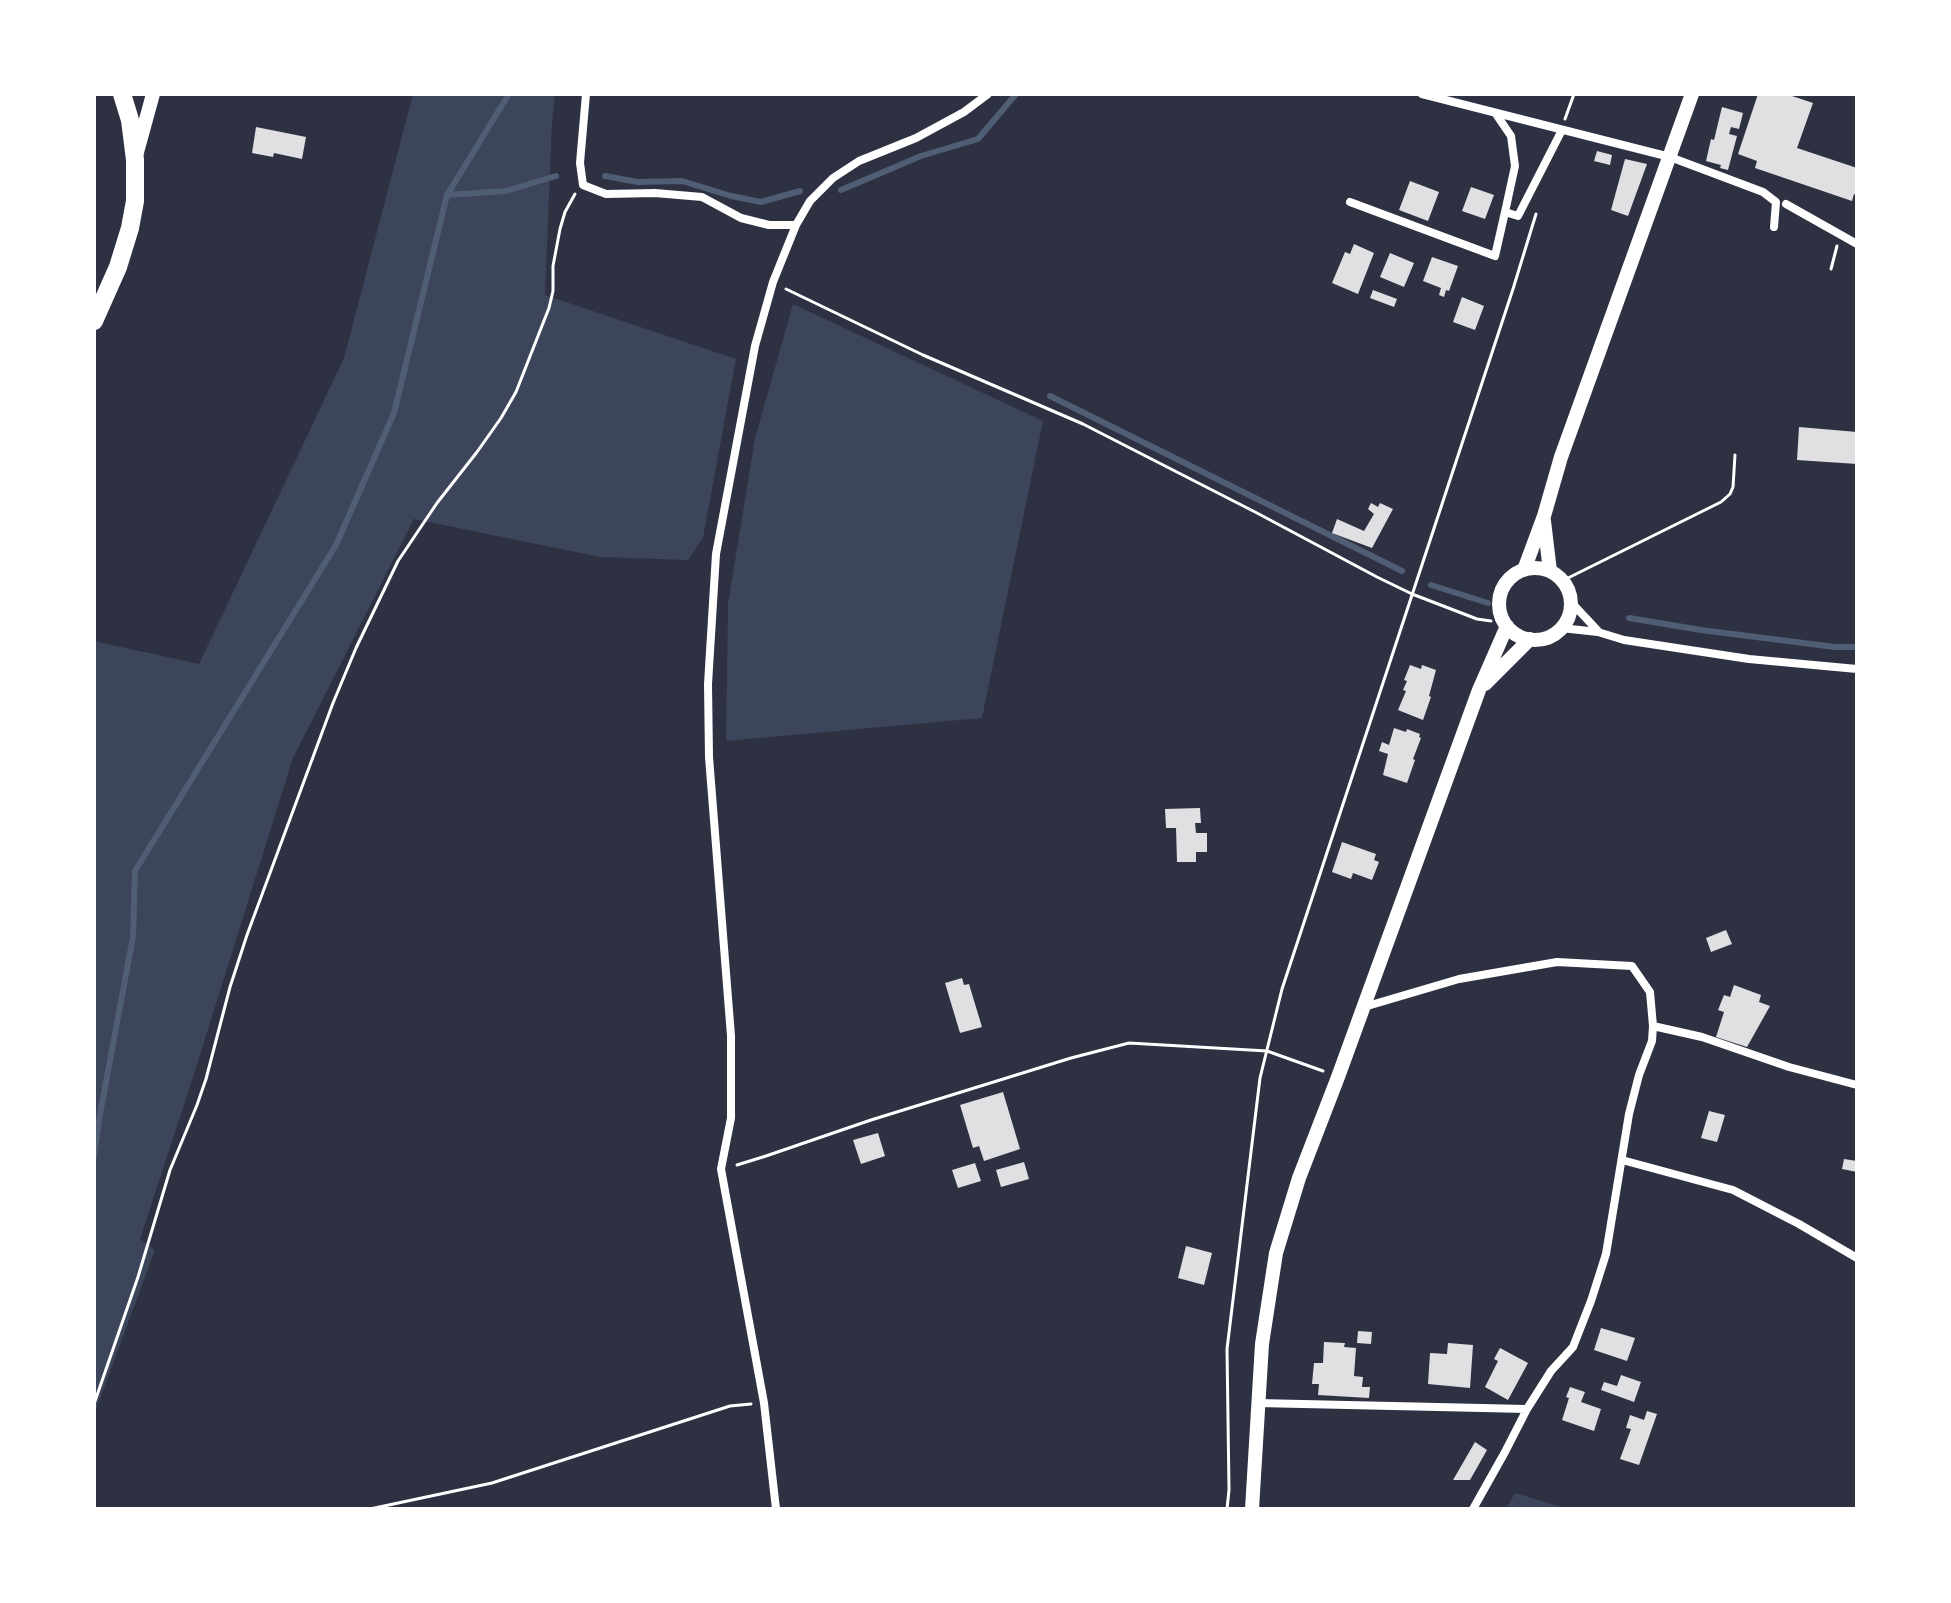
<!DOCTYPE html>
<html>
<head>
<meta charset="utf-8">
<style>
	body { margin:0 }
	#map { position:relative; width:1951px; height:1603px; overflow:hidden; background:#2d3142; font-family:"Times New Roman",serif }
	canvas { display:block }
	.frame { position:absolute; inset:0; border:96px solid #fff; pointer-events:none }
</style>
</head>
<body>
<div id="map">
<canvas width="1951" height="1603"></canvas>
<div class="frame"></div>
</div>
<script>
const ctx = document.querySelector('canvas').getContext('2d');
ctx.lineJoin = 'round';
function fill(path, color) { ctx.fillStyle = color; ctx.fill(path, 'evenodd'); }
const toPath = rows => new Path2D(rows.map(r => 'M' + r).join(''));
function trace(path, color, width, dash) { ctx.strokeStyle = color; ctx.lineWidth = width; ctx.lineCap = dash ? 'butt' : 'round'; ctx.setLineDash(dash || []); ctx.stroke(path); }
fill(toPath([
	[413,94,555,94,552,123,545,295,736,359,703,538,688,560,600,557,414,519,293,758,188,1093,140,1239,155,1250,94,1415,94,641,199,664,344,358],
	[793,304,1043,421,982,718,726,741,728,604,755,438],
	[1515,1493,1568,1509,1506,1509]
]), '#3c4559');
trace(toPath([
	[605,176,638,182,682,181,731,196,761,202,800,191],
	[841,190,921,156,978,139,1016,94],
	[447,195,506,191,556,176],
	[1050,396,1402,571],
	[1431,585,1488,603],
	[1629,618,1701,630,1835,647,1857,647],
	[94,1157,100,1114,133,937,135,871,336,545,394,413,447,195,509,94]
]), '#4f5d75', 6);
fill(toPath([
	[1758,94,1786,94,1813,103,1797,148,1857,168,1857,195,1854,194,1852,201,1755,168,1757,161,1738,154],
	[1722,107,1743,113,1739,129,1731,127,1729,134,1737,136,1728,170,1720,168,1721,165,1706,161,1711,139,1714,140],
	[256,127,306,137,302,159,274,153,273,157,252,153],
	[1597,151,1612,155,1610,165,1594,161],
	[1625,159,1647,164,1628,216,1611,210],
	[1410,181,1439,192,1428,221,1399,210],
	[1471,187,1494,195,1485,219,1462,211],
	[1354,244,1374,253,1358,294,1332,283,1345,252,1350,254],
	[1390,253,1414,263,1404,287,1380,277],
	[1432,257,1458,266,1449,291,1446,290,1444,297,1439,295,1441,288,1423,281],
	[1373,290,1397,299,1394,307,1370,298],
	[1462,297,1484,306,1475,330,1453,322],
	[1799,427,1857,432,1857,464,1797,460],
	[1371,503,1378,507,1380,503,1393,509,1372,548,1332,533,1337,519,1364,531,1374,514,1368,509],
	[1410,665,1421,669,1422,665,1436,670,1429,696,1431,697,1423,720,1398,710,1406,691,1403,690,1407,681,1404,680],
	[1394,728,1406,732,1407,729,1420,734,1419,737,1421,738,1413,759,1415,760,1407,783,1383,775,1388,754,1379,751,1382,742,1389,745],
	[1200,808,1201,823,1195,823,1196,833,1207,833,1207,852,1196,852,1196,862,1177,862,1176,828,1166,828,1165,809],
	[1342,842,1376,854,1374,860,1379,862,1372,880,1353,873,1351,879,1332,872],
	[1726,930,1732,944,1711,952,1706,938],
	[962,978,964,985,969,984,982,1027,960,1033,945,983],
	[1734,985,1761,995,1759,1002,1770,1006,1747,1047,1716,1037,1724,1012,1718,1010,1724,995,1730,997],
	[1003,1092,1020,1149,984,1161,979,1146,973,1148,960,1105],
	[1709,1111,1725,1115,1717,1142,1701,1138],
	[878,1133,885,1156,861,1164,853,1140],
	[1844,1159,1857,1161,1857,1172,1842,1169],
	[1024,1162,1029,1179,1001,1187,996,1170],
	[975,1163,981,1181,958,1188,952,1170],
	[1186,1246,1212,1253,1204,1285,1178,1278],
	[1601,1328,1635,1338,1627,1361,1594,1350],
	[1358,1331,1372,1332,1371,1344,1357,1343],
	[1324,1342,1345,1343,1344,1347,1356,1348,1354,1376,1363,1377,1362,1387,1370,1387,1369,1398,1318,1395,1319,1384,1312,1384,1314,1363,1323,1363],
	[1448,1343,1473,1345,1470,1388,1428,1384,1430,1353,1447,1354],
	[1500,1348,1528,1363,1508,1400,1485,1387,1498,1361,1494,1359],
	[1621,1375,1641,1382,1634,1402,1601,1390,1604,1382,1617,1386],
	[1570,1387,1585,1392,1581,1402,1601,1409,1594,1431,1562,1420,1569,1398,1566,1397],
	[1647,1411,1657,1414,1639,1465,1620,1459,1631,1429,1626,1428,1630,1415,1644,1420],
	[1475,1442,1487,1450,1470,1480,1453,1480]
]), '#e0e0e3');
trace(toPath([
	[1565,119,1574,94],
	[1831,269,1837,246],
	[786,289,923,355,1083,424,1257,513,1377,577,1412,594,1477,619,1491,621],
	[1566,579,1721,502,1730,494,1733,487,1735,455],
	[737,1165,766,1156,871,1120,1071,1058,1129,1043,1267,1051,1323,1071],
	[94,1404,138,1277,170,1170,197,1105,206,1079,230,987,247,935,333,703,356,648,398,561,437,503,477,452,501,418,516,392,549,308,553,291,553,266,560,229,565,212,575,194],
	[370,1509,492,1483,730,1406,751,1404],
	[1227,1509,1229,1490,1227,1349,1260,1078,1282,989,1513,289,1536,214]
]), '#fff', 3);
trace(toPath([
	[586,94,580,163,583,185,606,194,655,193,702,197,741,218,769,225,796,225],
	[1422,94,1670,157,1763,192,1776,202,1774,227],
	[1496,114,1511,136,1515,166,1505,212,1518,216,1562,130],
	[1350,202,1495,256,1505,212],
	[1786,204,1857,244],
	[1570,601,1598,631],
	[1561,628,1598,632,1624,640,1749,659,1857,669],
	[1364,1007,1459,979,1557,962,1632,966,1650,992,1653,1026,1652,1041,1639,1075,1629,1114,1606,1254,1591,1301,1573,1347,1551,1371,1527,1409,1505,1452,1473,1509],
	[1653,1026,1702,1037,1789,1067,1857,1085],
	[1622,1160,1733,1190,1799,1224,1857,1258],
	[1258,1403,1527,1409],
	[776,1509,764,1403,721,1169,731,1118,731,1036,709,757,708,684,716,554,755,346,773,282,796,225,810,201,833,178,859,161,916,138,964,112,988,94]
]), '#fff', 8);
trace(toPath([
	[136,156,153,94],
	[1544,521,1550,571],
	'1499 604a36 36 0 1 1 72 0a36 36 0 1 1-72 0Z',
	[1524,570,1544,516,1561,457,1692,94],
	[1485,684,1530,639],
	[1252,1509,1262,1344,1276,1253,1299,1178,1338,1077,1479,690,1507,626]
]), '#fff', 14);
trace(toPath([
	[94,321,118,267,130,228,135,201,135,160,130,120,122,94]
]), '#fff', 18);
</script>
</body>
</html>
